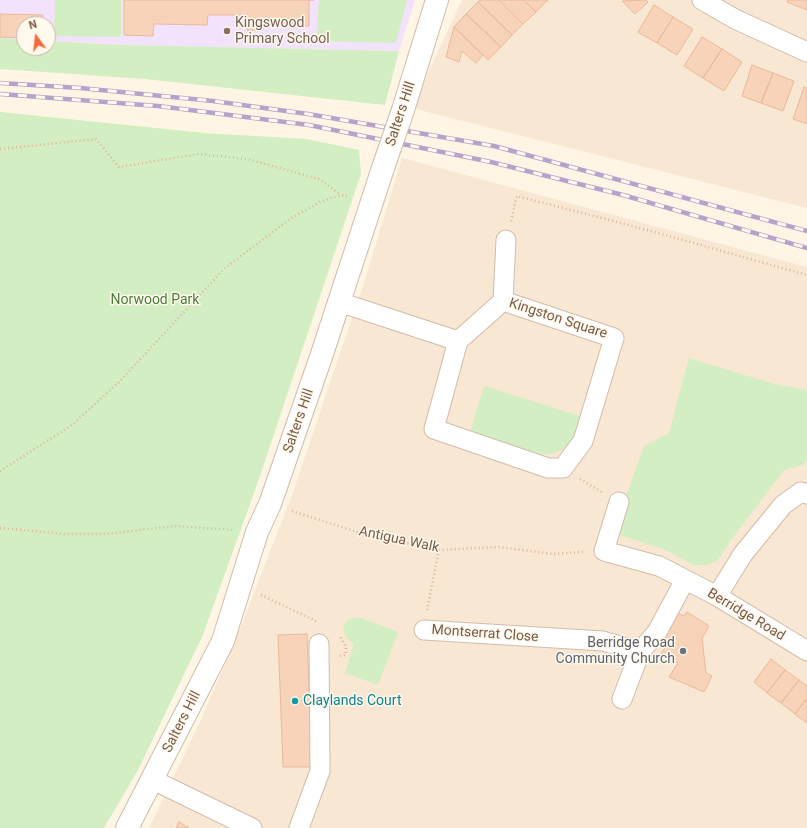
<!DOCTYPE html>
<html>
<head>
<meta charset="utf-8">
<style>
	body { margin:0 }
	#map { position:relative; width:807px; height:828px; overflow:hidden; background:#fef5e5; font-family:Roboto,sans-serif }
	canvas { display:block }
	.north { position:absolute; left:16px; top:16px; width:40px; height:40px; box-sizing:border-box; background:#fff9ee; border:1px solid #cab9ab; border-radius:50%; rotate:345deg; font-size:11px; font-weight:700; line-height:16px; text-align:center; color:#7b5a47 }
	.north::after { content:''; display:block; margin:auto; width:14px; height:18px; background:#f46b3e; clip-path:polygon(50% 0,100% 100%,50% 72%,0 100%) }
</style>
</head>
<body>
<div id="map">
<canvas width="807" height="828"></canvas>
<div class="north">N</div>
</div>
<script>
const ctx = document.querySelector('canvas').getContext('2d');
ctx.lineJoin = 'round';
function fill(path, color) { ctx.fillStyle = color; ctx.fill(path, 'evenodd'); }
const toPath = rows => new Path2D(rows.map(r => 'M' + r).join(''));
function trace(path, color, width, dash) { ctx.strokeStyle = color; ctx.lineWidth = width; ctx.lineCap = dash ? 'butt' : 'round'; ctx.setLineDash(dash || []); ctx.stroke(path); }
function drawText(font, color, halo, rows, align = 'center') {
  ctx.font = font + ' Roboto,sans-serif'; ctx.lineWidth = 3; ctx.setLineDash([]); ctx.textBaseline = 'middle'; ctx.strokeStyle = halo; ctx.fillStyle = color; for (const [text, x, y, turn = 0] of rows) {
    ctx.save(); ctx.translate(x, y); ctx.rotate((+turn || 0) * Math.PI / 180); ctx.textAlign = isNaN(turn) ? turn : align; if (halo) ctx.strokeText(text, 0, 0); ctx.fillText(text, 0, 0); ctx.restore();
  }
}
fill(toPath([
	[462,0,807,0,807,208,412,108],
	[402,158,807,267,807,828,149,828,200,722,242,624,292,495,365,280]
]), '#f7e7d3');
fill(toPath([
	[0,0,415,0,399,51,122,45,48,41,48,24,24,24,24,40,0,38]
]), '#f2e2fb');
fill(toPath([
	[55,0,121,0,121,37,54,36],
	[319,0,407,0,396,43,316,41],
	[0,38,24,40,24,48,48,48,48,41,122,45,399,51,385,105,145,79,0,69],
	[0,112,205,133,307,139,359,150,361,174,258,482,202,637,138,770,104,828,0,828],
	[689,358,774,384,807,390,807,460,803,465,784,470,730,541,718,560,708,565,694,565,666,550,613,533,644,446,669,433],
	[484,386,580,416,574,436,566,448,551,454,531,454,469,435],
	[354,618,361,618,398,632,378,685,345,673,354,644,346,637,343,628,347,621]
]), '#d3eec2');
const building = toPath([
	[124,0,314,0,309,0,309,26,260,25,260,30,247,30,247,15,208,15,207,25,154,24,153,36,124,35,124,0],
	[480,0,499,0,523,24,512,35,478,2,480,0],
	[499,0,524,0,536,12,523,24,499,0],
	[524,0,548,0,536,12,524,0],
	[646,0,648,2,635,14,622,1,646,0],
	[788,0,807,0,807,10,787,2,788,0],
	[478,2,512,35,501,47,466,14,478,2],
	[654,5,673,17,657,43,638,32,654,5],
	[0,14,43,15,43,24,24,24,24,38,0,37,0,14],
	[466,14,501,47,488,60,454,27,466,14],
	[673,17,693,29,677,55,657,43,673,17],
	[454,27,483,55,476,63,462,51,459,62,446,57,454,27],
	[702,37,722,49,703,78,684,66,702,37],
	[722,49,742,62,724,91,703,78,722,49],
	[752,65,773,73,761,103,742,96,752,65],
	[773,73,794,81,783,111,761,103,773,73],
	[804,87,807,88,807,124,793,119,804,87],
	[675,612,684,616,687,612,709,626,702,638,706,673,712,676,704,692,669,677,678,663,661,654,665,648,657,643,675,612],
	[307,634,312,767,283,767,278,635,307,634],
	[771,659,785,670,767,693,754,682,771,659],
	[785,670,799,680,781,703,767,693,785,670],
	[799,680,807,686,807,698,795,714,781,703,799,680],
	[807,698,807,723,795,714,807,698],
	[179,822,189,828,176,828,179,822]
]);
fill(building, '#f7d3ba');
trace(building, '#ebba98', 1);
const minor = toPath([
	[702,0,735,19,807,52],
	[503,301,614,338,583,441,563,468,548,468,434,429,458,341,503,301],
	[503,301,506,240],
	[339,302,458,341],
	[619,502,604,551,659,566,717,596,807,651],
	[717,596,743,554,783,505,801,492,807,494],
	[424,630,603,641,640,652,657,632,685,580],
	[622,699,640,652],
	[153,780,252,828],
	[299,828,320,771,319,644]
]);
const tertiary = toPath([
	[403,110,437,0],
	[127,828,223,641,257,532,270,504,322,354,384,165]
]);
trace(minor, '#d2bca9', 21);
trace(tertiary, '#d2bca9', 24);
trace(toPath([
	[0,149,96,139,119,167,198,154,247,159,319,179,341,195],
	[511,221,517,196,651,231,807,275],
	[0,471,72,425,119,382,225,268,290,219,320,202,341,195,349,197],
	[580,479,602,492],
	[292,511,363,534,439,550,499,547,553,554,583,552],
	[0,528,66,534,106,534,174,526,235,530],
	[261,595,318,622],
	[427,610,439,550],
	[340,656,346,655,346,647,340,636]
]), '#dcb69c', 2.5, [1, 3]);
trace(minor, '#fff', 19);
trace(tertiary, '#fff', 22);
const rail = toPath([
	[0,83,80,88,213,101,308,114,494,146,807,231],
	[0,94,158,106,309,125,491,162,623,195,807,248]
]);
trace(rail, '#b8a1ca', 4.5);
trace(rail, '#fff9ee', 3, [9]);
const tertiaryBridge = toPath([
	[384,165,403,110]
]);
trace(tertiaryBridge, '#d2bca9', 24, []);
trace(tertiaryBridge, '#fff', 22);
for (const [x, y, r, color] of [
	[227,31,4,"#8d6e63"],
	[683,651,4,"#6b7280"],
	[295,701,4,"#0f9aa8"]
]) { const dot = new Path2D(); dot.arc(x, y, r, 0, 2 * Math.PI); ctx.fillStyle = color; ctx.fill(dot); trace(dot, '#fff9ee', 1.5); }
drawText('14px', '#785e54', '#fff9ee', [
	["Kingswood",235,23],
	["Primary School",235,39]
], 'left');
drawText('14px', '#7b5a47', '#fff9ee', [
	["Salters Hill",401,114,-72],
	["Kingston Square",558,319,18],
	["Salters Hill",299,421,-71],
	["Antigua Walk",399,540,12],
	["Berridge Road",746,615,31],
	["Montserrat Close",485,634,4],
	["Salters Hill",182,722,-63]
]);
drawText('14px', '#4c7b3b', '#fff9ee', [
	["Norwood Park",155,300]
]);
drawText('14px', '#5b616d', '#fff9ee', [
	["Berridge Road",675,643],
	["Community Church",675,659]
], 'right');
drawText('14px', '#0d838f', '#fff9ee', [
	["Claylands Court",303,701]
], 'left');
</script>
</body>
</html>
